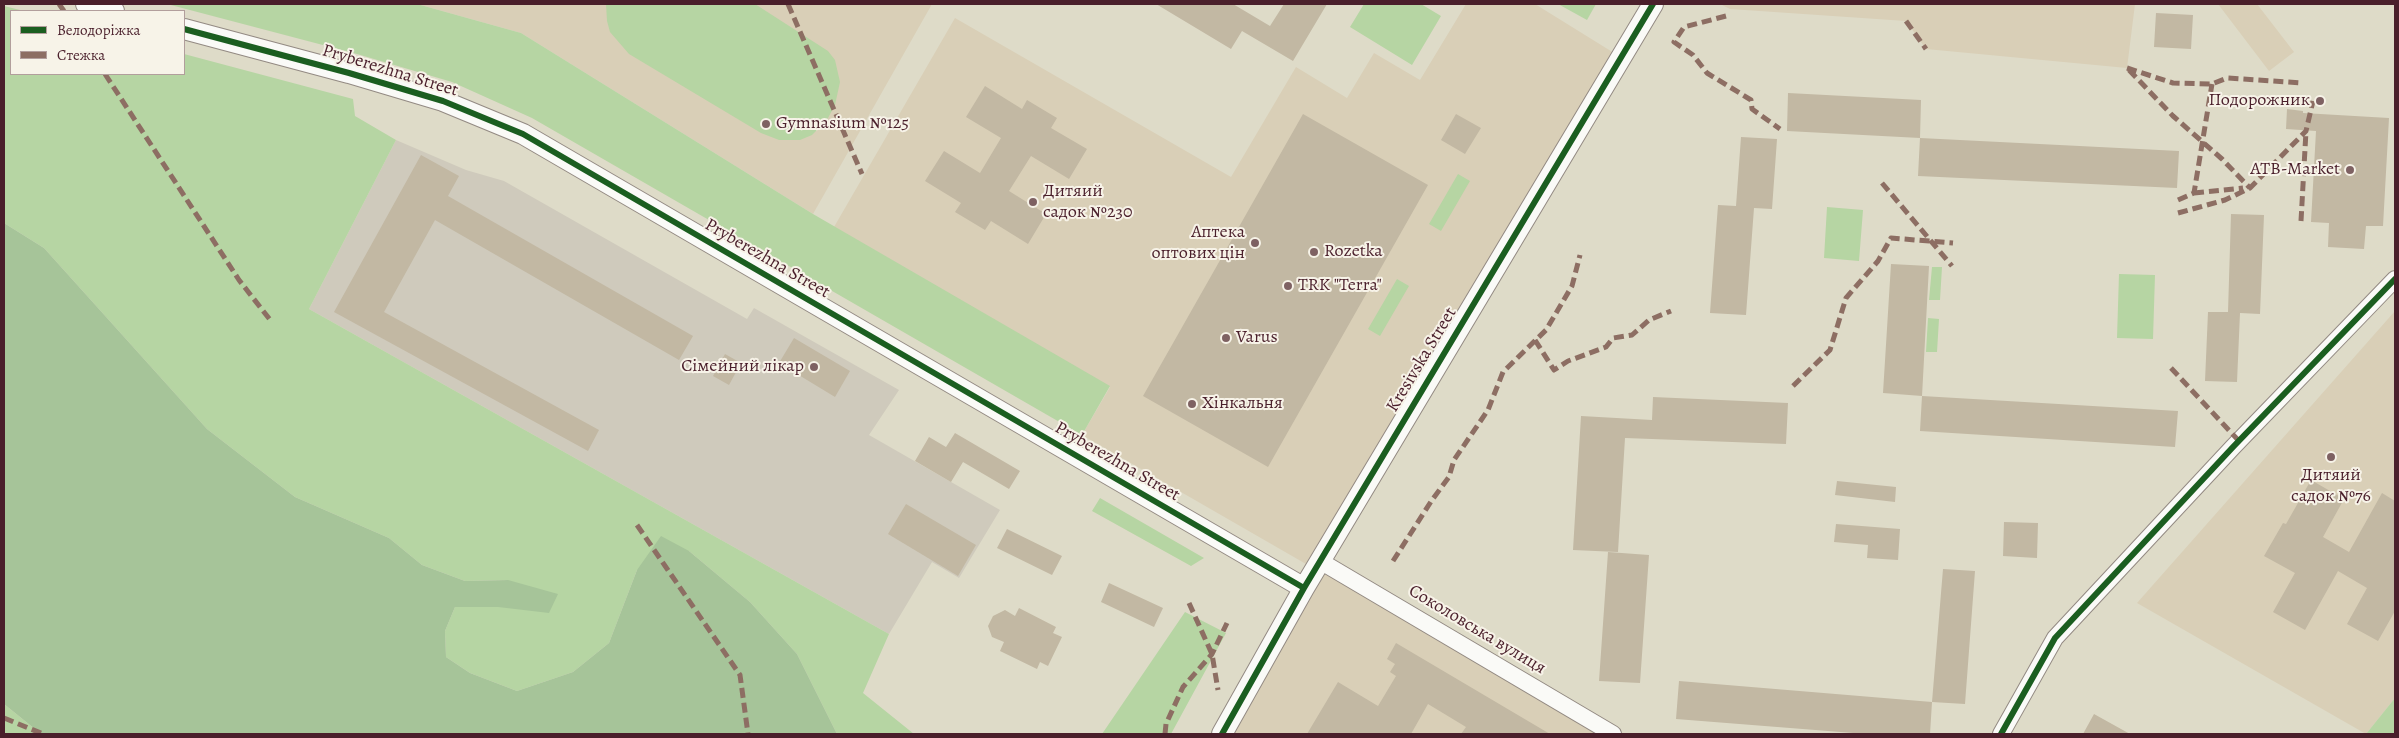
<!DOCTYPE html>
<html>
<head>
<meta charset="utf-8">
<style>
	body { margin:0 }
	#map { position:relative; width:2399px; height:738px; overflow:hidden; background:#dedbc8; font-family:Alegreya,serif }
	canvas { display:block }
	.frame { position:absolute; inset:0; border:5px solid #4a1f2b; pointer-events:none }
	.legend { position:absolute; left:10px; top:10px; width:175px; height:65px; box-sizing:border-box; background:#f7f3e8; border:1px solid #b29e9c; margin:0; padding:6px 9px; list-style:none; font-size:15px; color:#4a1f2b }
	.legend li { display:flex; align-items:center; gap:10px; height:25px }
	.legend b { width:25px; border:1px solid #b29e9c }
</style>
</head>
<body>
<div id="map">
<canvas width="2399" height="738"></canvas>
<div class="frame"></div>
<ul class="legend">
<li><b style="height:6px;background:#1b5e20"></b>Велодоріжка</li>
<li><b style="height:6px;background:#8d6e63"></b>Стежка</li>
</ul>
</div>
<script>
const ctx = document.querySelector('canvas').getContext('2d');
ctx.lineJoin = 'round';
function fill(path, color) { ctx.fillStyle = color; ctx.fill(path, 'evenodd'); }
const toPath = rows => new Path2D(rows.map(r => 'M' + r).join(''));
function trace(path, color, width, dash) { ctx.strokeStyle = color; ctx.lineWidth = width; ctx.lineCap = dash ? 'butt' : 'round'; ctx.setLineDash(dash || []); ctx.stroke(path); }
function drawText(font, color, halo, rows, align = 'center') {
  ctx.font = font + ' Alegreya,serif'; ctx.lineWidth = 4; ctx.setLineDash([]); ctx.textBaseline = 'middle'; ctx.strokeStyle = halo; ctx.fillStyle = color; for (const [text, x, y, turn = 0] of rows) {
    ctx.save(); ctx.translate(x, y); ctx.rotate((+turn || 0) * Math.PI / 180); ctx.textAlign = isNaN(turn) ? turn : align; if (halo) ctx.strokeText(text, 0, 0); ctx.fillText(text, 0, 0); ctx.restore();
  }
}
fill(toPath([
	[417,4,932,4,813,214,521,33],
	[1466,4,1535,4,1614,53,1306,564,1082,435,1110,387,834,227,955,18,1231,177,1296,67,1347,98,1374,53,1420,80],
	[1720,4,2135,4,2127,68,1926,49,1906,21,1730,9],
	[2218,4,2257,4,2294,52,2269,71],
	[2395,311,2395,698,2366,734,2137,603],
	[1320,561,1613,734,1222,734]
]), '#d9cfb7');
fill(toPath([
	[396,140,466,170,504,181,747,319,754,308,899,390,869,435,1000,510,959,578,932,562,889,634,309,309]
]), '#cfcabc');
fill(toPath([
	[167,4,417,4,521,33,813,214,1110,386,1082,435,532,118,452,82,357,54],
	[606,4,755,4,828,51,835,60,840,82,835,105,828,118,820,127,812,135,800,140,779,140,761,133,629,54,610,32,607,21],
	[1364,4,1421,4,1441,16,1412,65,1350,27],
	[1558,4,1596,4,1587,20],
	[4,6,24,11,11,11,11,74,184,74,184,54,353,99,355,116,396,140,309,309,889,634,863,693,914,734,837,734,797,654,750,602,689,551,637,570,609,643,573,672,517,691,470,673,446,657,445,631,455,607,498,607,508,580,465,581,422,565,389,538,295,497,207,429,44,248,4,223],
	[1458,174,1470,181,1441,231,1429,224],
	[1827,207,1863,210,1859,261,1824,258],
	[1932,267,1942,267,1940,300,1929,300],
	[2119,274,2155,275,2153,339,2117,338],
	[1397,279,1409,286,1380,336,1368,329],
	[1928,318,1939,319,1937,352,1926,352],
	[1100,498,1204,558,1191,566,1092,511],
	[1185,612,1226,633,1171,734,1102,734],
	[2395,698,2395,734,2366,734],
	[4,704,36,730,41,734,4,734]
]), '#b6d5a3');
fill(toPath([
	[4,223,44,248,207,429,295,497,389,538,422,565,465,581,508,580,558,594,549,613,498,607,455,607,445,631,446,657,470,673,517,691,573,672,609,643,637,570,661,536,689,551,750,602,797,654,837,734,41,734,4,704]
]), '#a6c499');
fill(toPath([
	[1156,4,1233,4,1270,26,1284,4,1327,4,1293,61,1242,31,1231,49],
	[2156,13,2193,15,2191,49,2154,47],
	[985,86,1022,109,1027,100,1057,118,1051,128,1087,149,1069,179,1031,156,1009,191,1046,214,1028,244,991,221,985,230,955,212,961,203,925,181,944,151,980,173,1001,138,966,117],
	[1788,93,1921,100,1920,138,1787,131],
	[2287,109,2303,111,2303,113,2389,118,2383,226,2366,226,2364,249,2328,247,2329,223,2311,222,2316,131,2286,129],
	[1303,114,1428,185,1268,467,1143,396],
	[1456,114,1481,128,1465,154,1441,140],
	[1741,137,1777,139,1772,209,1754,208,1746,315,1710,313,1718,205,1736,206],
	[1920,138,2179,151,2177,188,1918,176],
	[421,155,459,176,448,196,693,336,679,360,435,220,384,312,599,430,588,451,334,312],
	[2231,214,2264,215,2260,314,2240,313,2237,382,2205,381,2208,312,2228,312],
	[1891,264,1929,266,1922,396,1883,393],
	[794,338,850,371,835,397,779,363],
	[725,354,741,363,729,385,713,376],
	[1922,396,2178,411,2175,447,1920,431],
	[1653,397,1788,403,1786,444,1625,438,1618,552,1573,550,1581,416,1652,420],
	[955,433,1020,471,1009,489,963,462,951,482,915,461,929,437,946,447],
	[2311,480,2344,499,2323,537,2349,552,2382,493,2395,501,2395,611,2378,641,2347,624,2367,588,2338,571,2305,630,2273,612,2295,573,2264,556,2283,523,2286,524],
	[1837,481,1896,487,1895,502,1835,495],
	[906,504,976,545,958,576,888,534],
	[2004,522,2038,523,2037,558,2003,556],
	[1836,524,1900,529,1898,560,1867,558,1868,545,1834,542],
	[1007,529,1062,556,1052,575,997,548],
	[1608,552,1649,555,1640,683,1599,681],
	[1943,569,1975,571,1965,704,1932,702],
	[1109,583,1163,608,1154,627,1101,602],
	[1019,608,1056,627,1053,633,1062,637,1048,666,1040,662,1037,669,1000,651,1004,642,992,637,988,626,993,616,1005,610,1015,616],
	[1396,643,1550,734,1461,734,1466,727,1428,704,1411,734,1307,734,1338,682,1378,706,1396,676,1390,672,1395,664,1387,659],
	[1679,681,1932,702,1930,734,1866,734,1676,719],
	[2094,714,2130,734,2083,734]
]), '#c2b8a3');
const minor = toPath([
	[1320,561,1613,734],
	[2001,734,2055,638,2233,447,2395,279]
]);
const tertiary = toPath([
	[86,4,114,11],
	[184,29,349,73,443,101,523,134,1304,588],
	[1222,734,1304,588,1653,4]
]);
trace(minor, '#938a83', 18);
trace(tertiary, '#938a83', 22);
trace(minor, '#fafaf7', 16);
trace(tertiary, '#fafaf7', 20);
trace(toPath([
	[59,4,64,11],
	[788,4,862,174],
	[1726,16,1684,27,1674,42,1693,55,1707,73,1751,100,1752,109,1780,129],
	[1906,21,1926,49],
	[2127,68,2173,83,2212,84,2227,78,2303,83],
	[2129,70,2173,116,2222,159,2250,188],
	[105,74,239,280,271,321],
	[1882,183,1952,266],
	[2194,193,2243,188],
	[2178,200,2194,193,2212,84],
	[2178,213,2225,200,2250,188,2306,131,2313,101],
	[2301,221,2306,131],
	[1535,340,1554,370,1568,361,1606,347,1613,338,1632,335,1649,320,1671,311],
	[2171,368,2239,441],
	[1793,386,1830,350,1846,298,1878,261,1891,238,1953,243],
	[637,525,740,675,748,734],
	[1393,561,1432,500,1449,477,1454,460,1488,410,1503,372,1546,330,1572,286,1580,255],
	[1189,603,1212,654,1218,690],
	[4,718,43,734],
	[1165,734,1166,724,1183,687,1212,654,1227,623]
]), '#8d6e63', 5, [10, 5]);
trace(toPath([
	[184,29,349,73,443,101,523,134,1304,588],
	[1222,734,1304,588,1653,4],
	[2001,734,2055,638,2233,447,2395,279]
]), '#1b5e20', 6);
for (const [x, y, r, color] of [
	[2320,101,5,"#7e6162"],
	[766,124,5,"#7e6162"],
	[2350,170,5,"#7e6162"],
	[1033,202,5,"#7e6162"],
	[1255,243,5,"#7e6162"],
	[1314,252,5,"#7e6162"],
	[1288,286,5,"#7e6162"],
	[1226,338,5,"#7e6162"],
	[814,367,5,"#7e6162"],
	[1192,404,5,"#7e6162"],
	[2331,457,5,"#7e6162"]
]) { const dot = new Path2D(); dot.arc(x, y, r, 0, 2 * Math.PI); ctx.fillStyle = color; ctx.fill(dot); trace(dot, '#f7f3e8', 2); }
drawText('18px', '#4a1f2b', '#f7f3e8', [
	["Pryberezhna Street",390,71,17],
	["Pryberezhna Street",767,259,30],
	["Kresivska Street",1422,360,-59],
	["Pryberezhna Street",1117,462,30],
	["Соколовська вулиця",1477,630,31]
]);
drawText('18px', '#4a1f2b', '#f7f3e8', [
	["Подорожник",2310,101,"right"],
	["Gymnasium №125",776,124],
	["ATB-Market",2340,170,"right"],
	["Дитяий",1043,192],
	["садок №230",1043,213],
	["Аптека",1245,233,"right"],
	["оптових цін",1245,254,"right"],
	["Rozetka",1324,252],
	["TRK \"Terra\"",1298,286],
	["Varus",1236,338],
	["Сімейний лікар",804,367,"right"],
	["Хінкальня",1202,404],
	["Дитяий",2331,476,"center"],
	["садок №76",2331,497,"center"]
], 'left');
</script>
</body>
</html>
